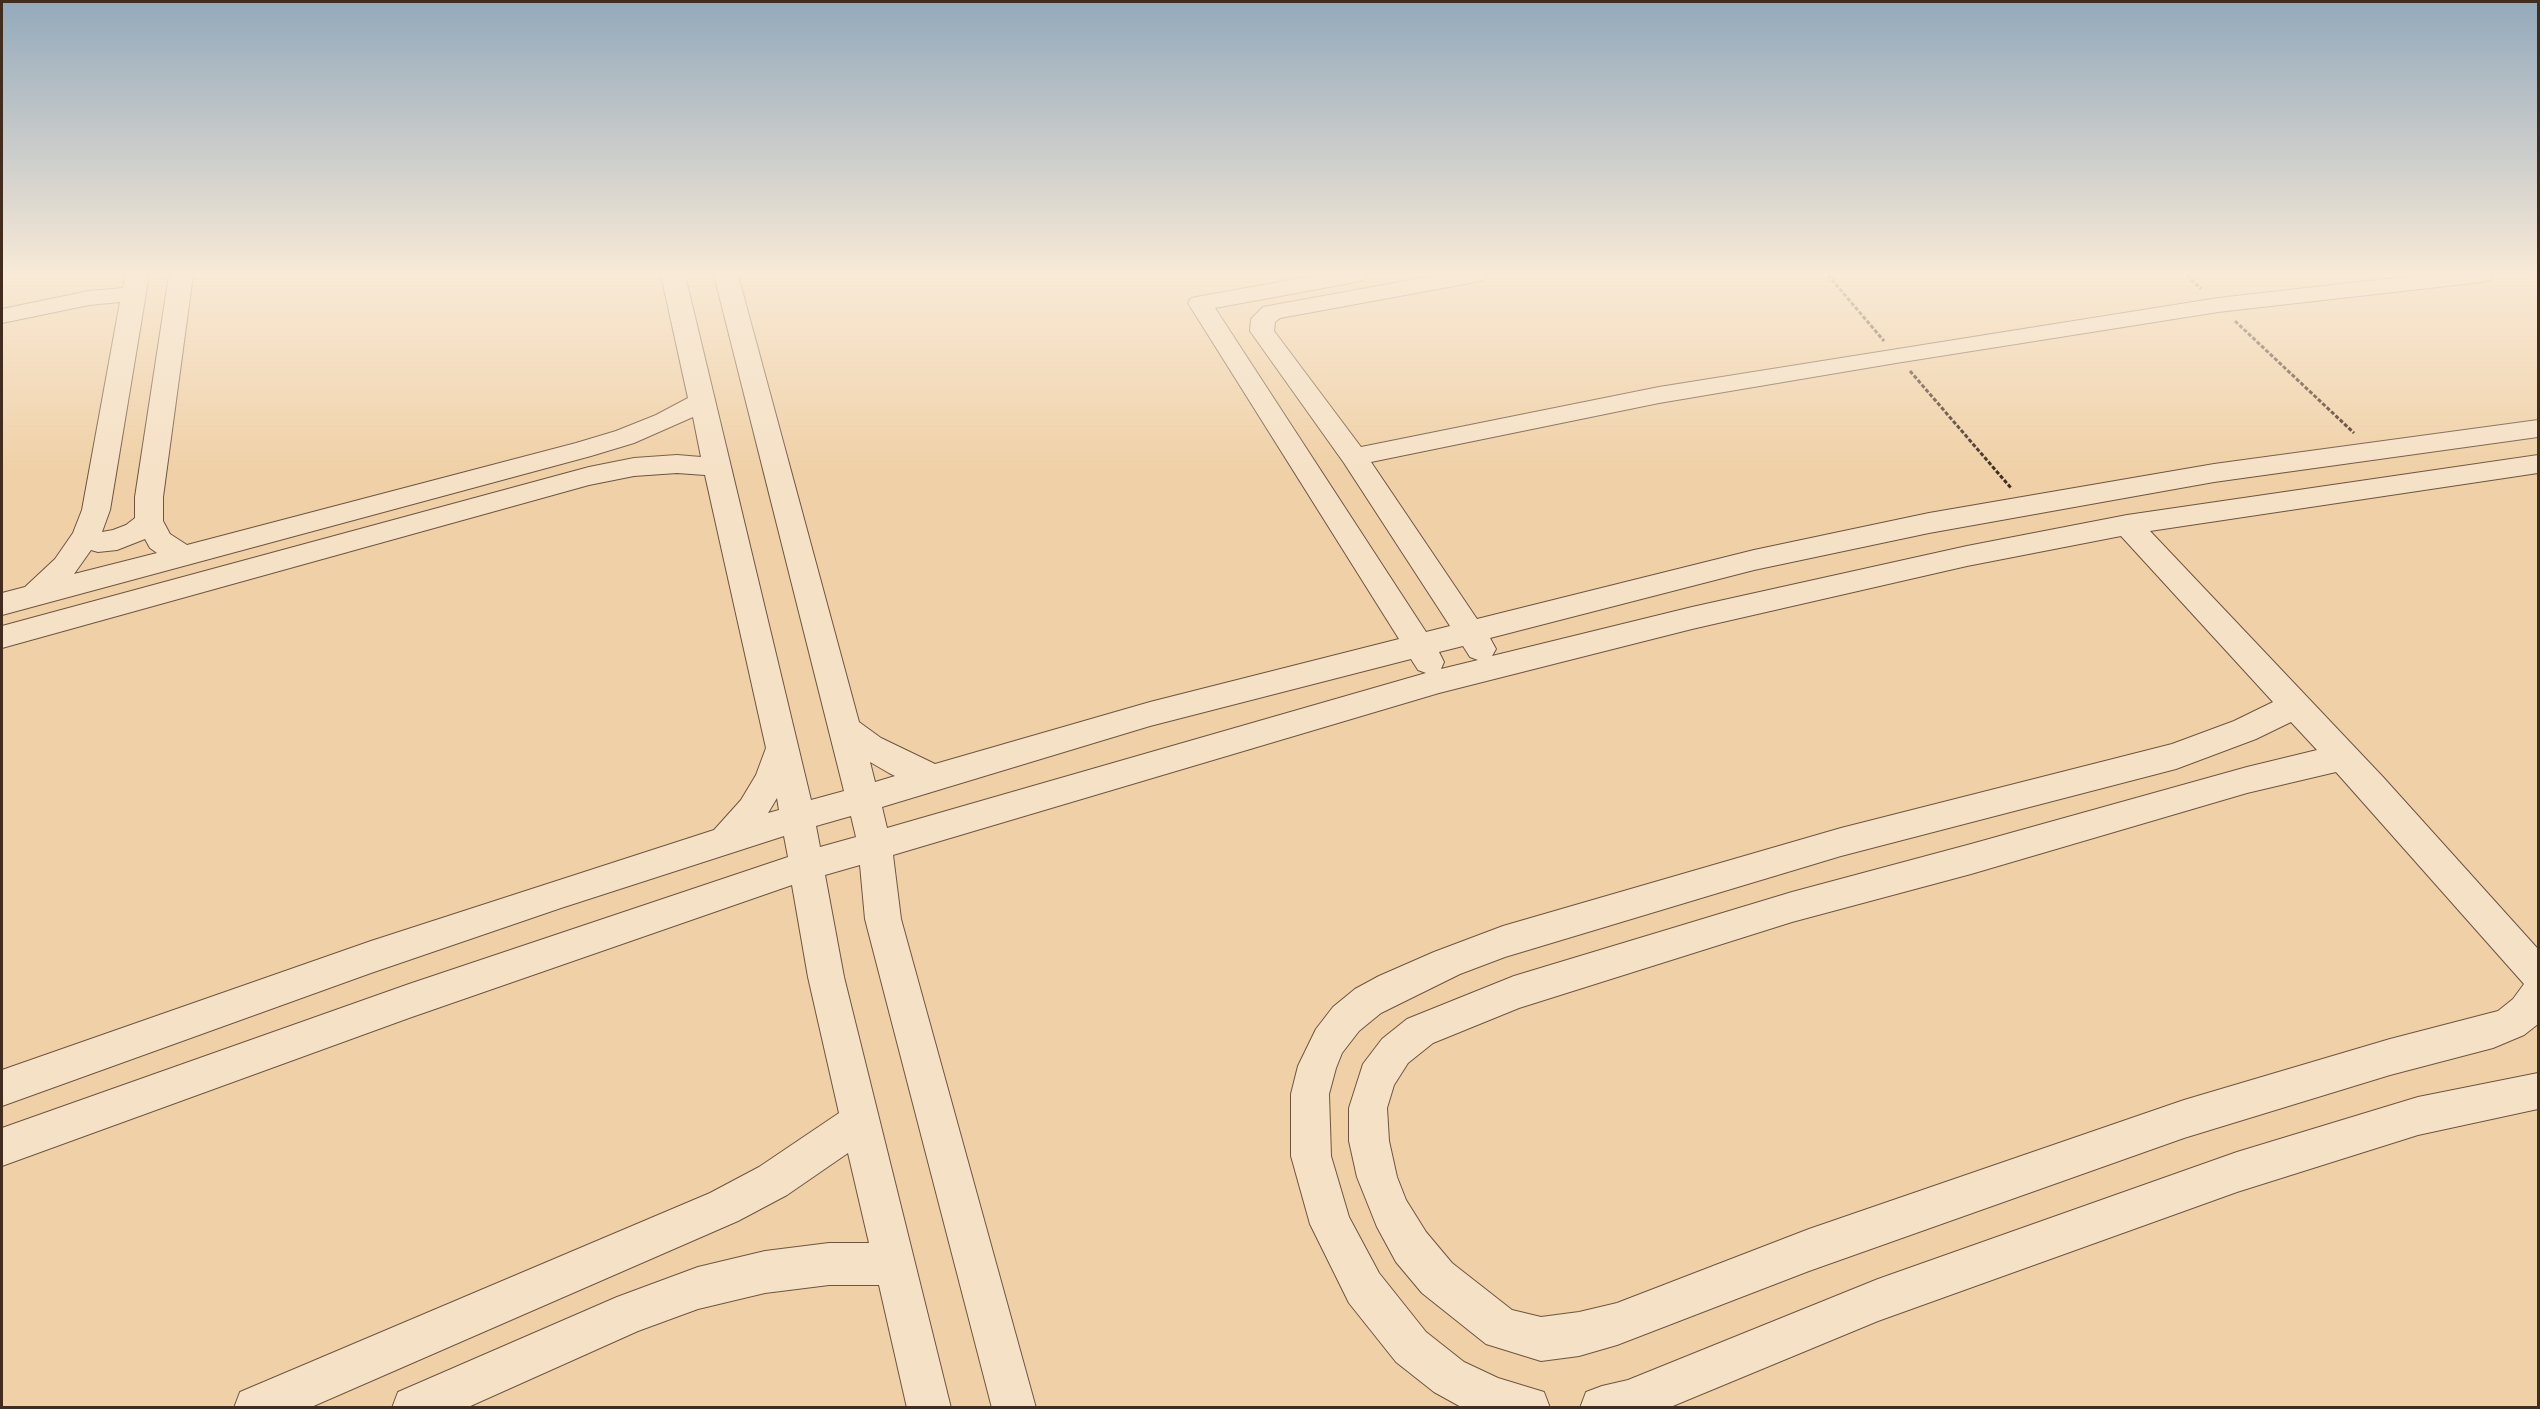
<!DOCTYPE html>
<html>
<head>
<meta charset="utf-8">
<style>
	body { margin:0 }
	#map { position:relative; width:2540px; height:1409px; overflow:hidden; background:#f0d1a7; font-family:"Sorts Mill Goudy",serif }
	canvas { display:block }
	.frame { position:absolute; inset:0; border:3px solid #412c1e; pointer-events:none }
</style>
</head>
<body>
<div id="map">
<canvas width="2540" height="1409"></canvas>
<div class="frame"></div>
</div>
<script>
const ctx = document.querySelector('canvas').getContext('2d');
ctx.lineJoin = 'round';
const toPath = rows => new Path2D(rows.map(r => 'M' + r).join(''));
function trace(path, color, width, dash) { ctx.strokeStyle = color; ctx.lineWidth = width; ctx.lineCap = dash ? 'butt' : 'round'; ctx.setLineDash(dash || []); ctx.stroke(path); }
function fill(path, color) { ctx.fillStyle = color; ctx.fill(path, 'evenodd'); }
const minor = toPath([
	[125,275,149,275,110,510,102,532,113,530,126,525,135,518,135,497,169,275,193,275,163,497,163,521,170,534,187,545,576,443,616,431,656,415,688,398,661,275,685,275,811,800,844,791,714,275,738,275,859,722,881,738,935,764,1150,702,1399,639,1188,303,1191,298,1318,275,1368,275,1364,280,1356,282,1215,308,1426,632,1450,626,1344,463,1250,331,1251,319,1263,307,1438,275,1488,275,1484,280,1476,282,1280,318,1275,322,1274,331,1361,447,1659,387,2218,298,2421,275,2494,275,2490,280,2482,282,2218,312,1896,363,1659,403,1371,462,1477,619,1754,550,1929,513,2214,464,2538,420,2538,437,2214,482,1929,533,1754,570,1490,638,1496,649,1492,656,1692,607,1967,546,2127,515,2538,455,2538,473,2150,531,2383,777,2538,949,2538,1024,2524,1035,2493,1048,2390,1075,2184,1138,1809,1271,1617,1345,1579,1356,1541,1361,1486,1344,1422,1293,1396,1262,1377,1227,1357,1177,1349,1141,1349,1108,1363,1064,1382,1039,1407,1019,1514,976,1792,892,1971,844,2247,767,2317,750,2291,722,2256,739,2176,769,1841,856,1505,957,1460,974,1381,1013,1359,1031,1342,1053,1336,1068,1329,1094,1331,1156,1349,1217,1379,1273,1426,1332,1464,1362,1498,1378,1544,1392,1550,1408,1463,1408,1434,1392,1396,1362,1349,1303,1310,1224,1291,1156,1291,1094,1298,1066,1316,1029,1333,1007,1355,989,1379,976,1434,952,1503,926,1841,828,2172,744,2234,721,2273,702,2121,536,1967,566,1692,629,1439,693,893,855,901,919,1036,1408,992,1408,865,919,860,865,825,875,844,977,951,1408,907,1408,879,1285,829,1285,765,1293,698,1309,638,1331,466,1408,392,1408,398,1392,617,1297,698,1267,765,1251,829,1243,869,1243,848,1153,787,1195,738,1221,309,1408,234,1408,240,1392,710,1193,759,1167,839,1113,808,977,792,885,409,1018,2,1166,2,1128,409,984,788,857,784,836,561,908,371,973,2,1106,2,1070,371,941,714,830,741,800,756,775,766,748,705,475,677,473,634,476,589,485,2,648,2,626,589,467,634,458,677,455,701,457,693,417,634,443,591,456,2,615,2,593,25,587,55,559,73,533,82,510,120,302,89,305,2,323,2,309,89,291,123,288,125,275],
	[145,539,150,548,157,553,74,574,91,550,98,552,117,550,145,539],
	[1463,646,1470,657,1478,660,1441,669,1444,662,1439,652,1463,646],
	[1411,659,1418,670,1426,673,887,828,882,807,1150,726,1411,659],
	[870,762,889,773,895,776,875,782,870,762],
	[2336,772,2524,984,2513,999,2498,1011,2390,1039,2184,1100,1809,1229,1617,1303,1579,1312,1541,1317,1512,1310,1452,1263,1426,1232,1406,1200,1397,1177,1389,1141,1387,1108,1394,1085,1408,1063,1433,1043,1519,1008,1792,922,1971,874,2247,793,2336,772],
	[777,798,779,810,768,813,777,798],
	[851,816,856,837,820,847,816,826,851,816],
	[2538,1073,2538,1109,2418,1135,2237,1192,1878,1321,1668,1408,1580,1408,1586,1392,1602,1386,1628,1380,1878,1279,2237,1152,2418,1097,2538,1073]
]);
trace(minor, '#6d5540', 2);
trace(toPath([
	[1828,275,1884,341],
	[2187,275,2201,289],
	[2535,275,2538,278],
	[2235,321,2354,433],
	[1910,371,2011,488]
]), '#412c1e', 3, [4, 2]);
fill(minor, '#f5e1c6');
const sky = ctx.createLinearGradient(0, 0, 0, 472);
sky.addColorStop(0, '#93a9bb');
sky.addColorStop(0.58, '#f8ead7');
sky.addColorStop(1, '#f8ead700');
ctx.fillStyle = sky;
ctx.fillRect(0, 0, 2540, 472);
</script>
</body>
</html>
